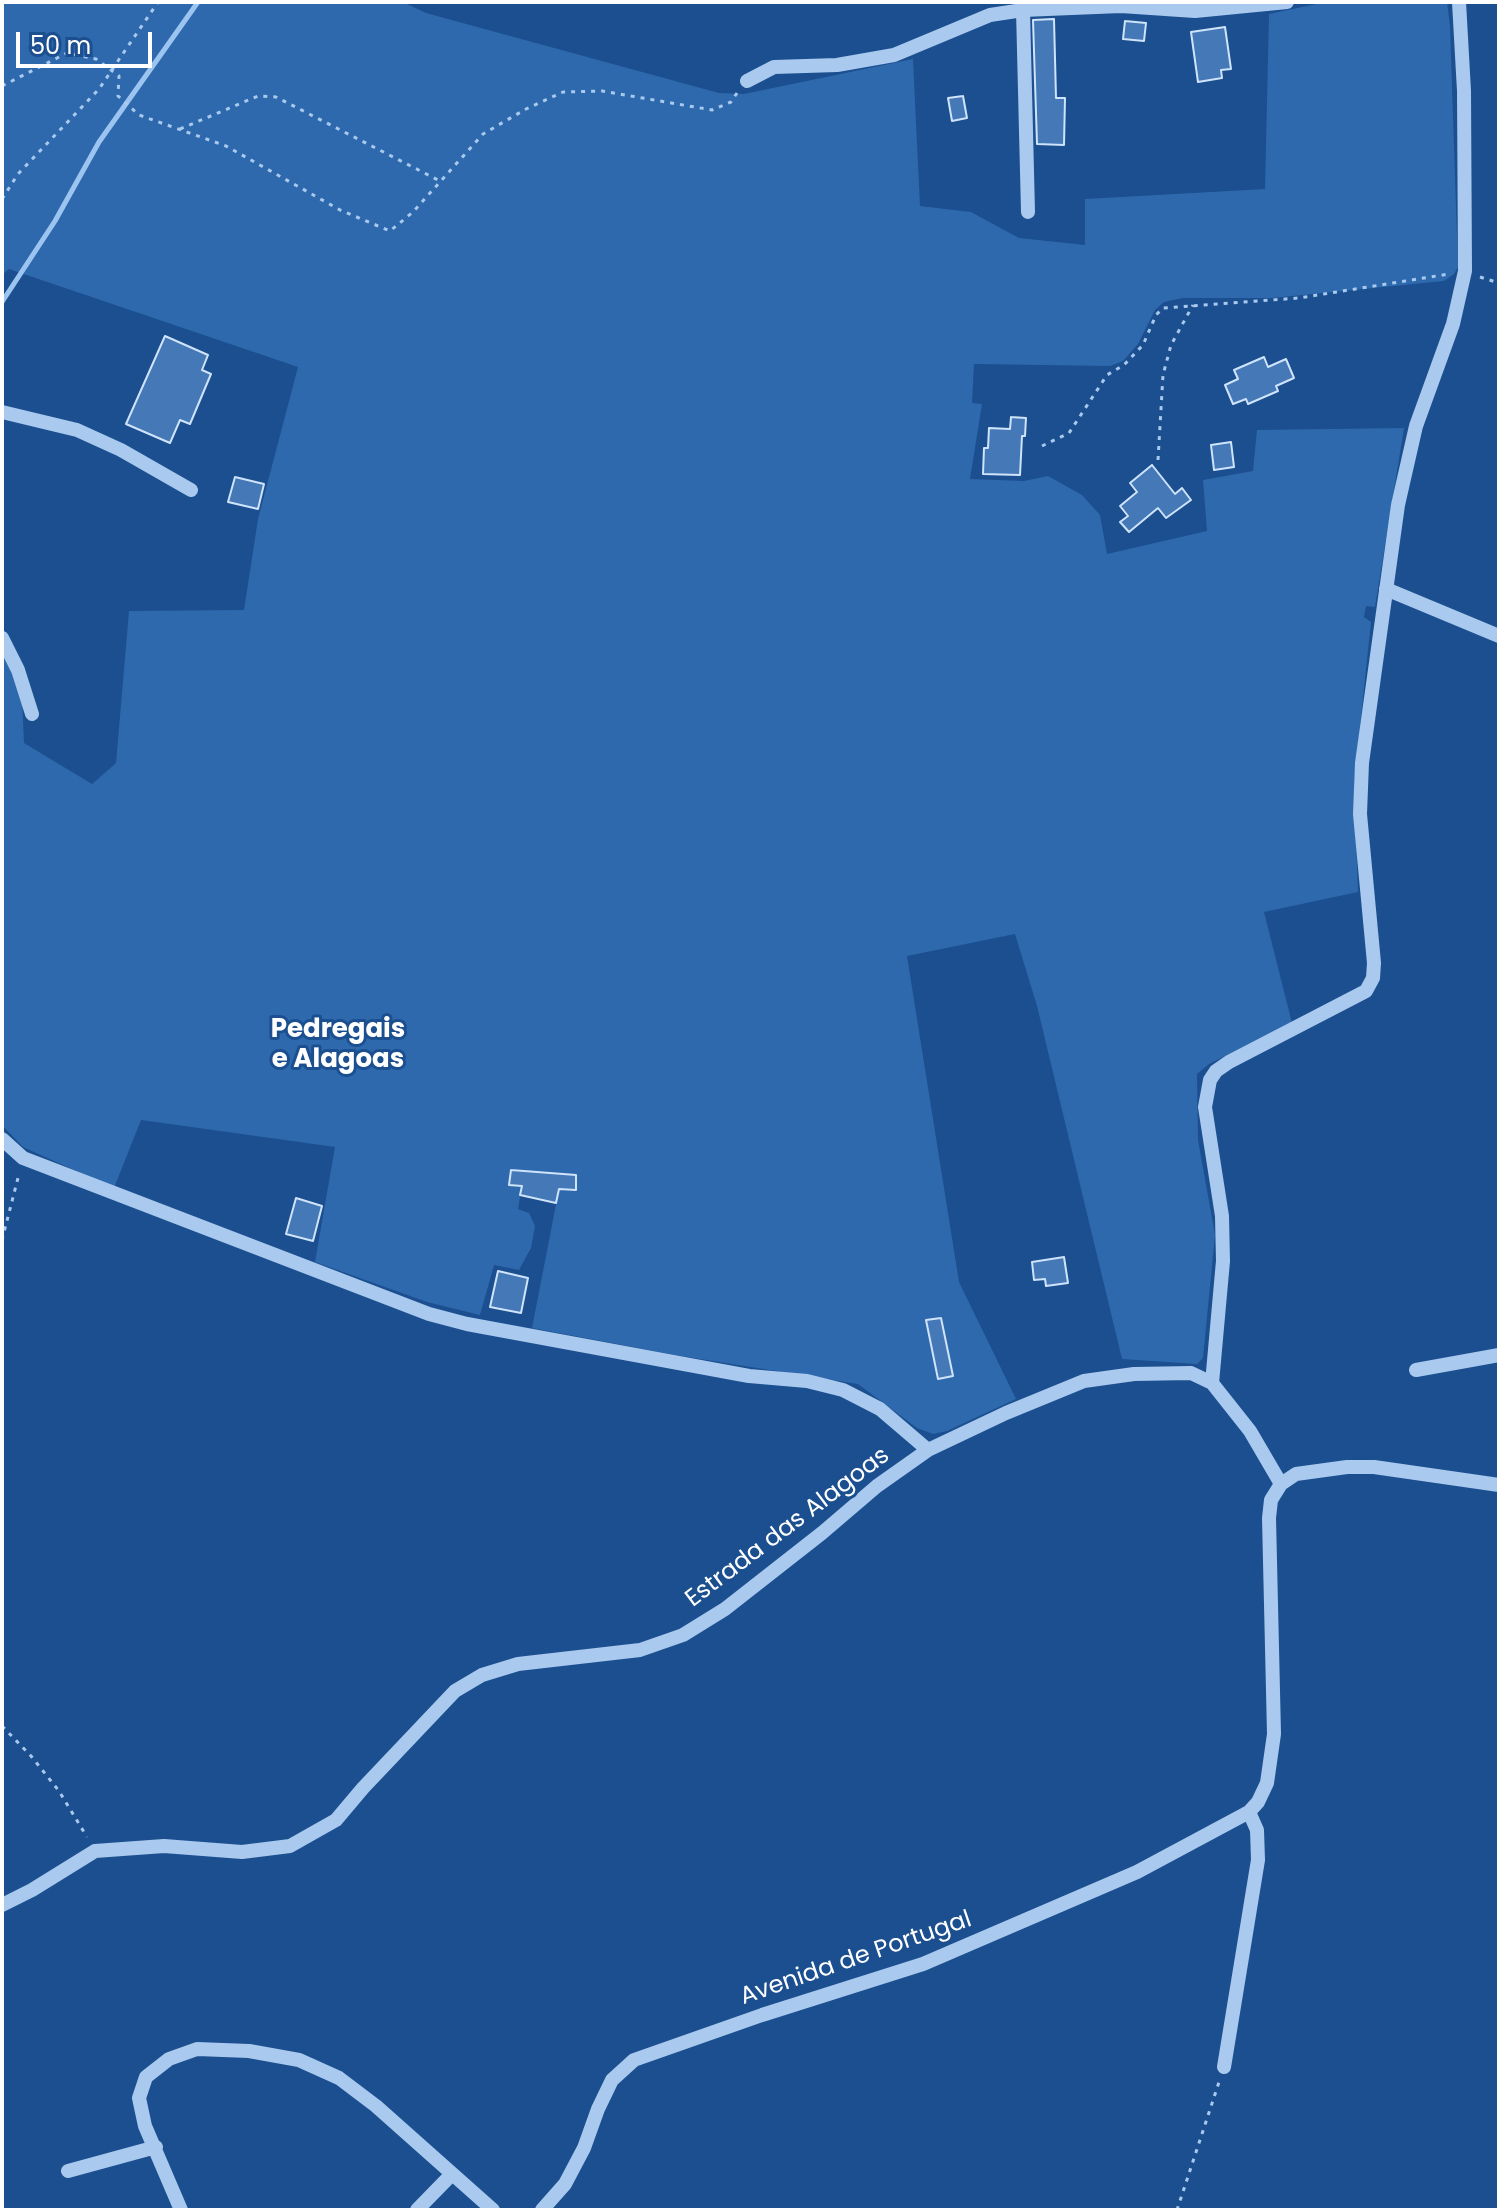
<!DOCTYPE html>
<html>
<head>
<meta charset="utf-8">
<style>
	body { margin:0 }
	#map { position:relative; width:1501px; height:2212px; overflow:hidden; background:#1b4f8f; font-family:Poppins,sans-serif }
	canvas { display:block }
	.frame { position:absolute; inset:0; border:4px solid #fff; pointer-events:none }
	.scale { position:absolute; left:16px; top:32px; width:136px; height:36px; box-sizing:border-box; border:4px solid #fff; border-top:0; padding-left:10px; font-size:24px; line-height:28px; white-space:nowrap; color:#fff; -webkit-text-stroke:6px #1b4f8f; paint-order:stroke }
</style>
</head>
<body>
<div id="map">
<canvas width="1501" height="2212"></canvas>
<div class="frame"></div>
<div class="scale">50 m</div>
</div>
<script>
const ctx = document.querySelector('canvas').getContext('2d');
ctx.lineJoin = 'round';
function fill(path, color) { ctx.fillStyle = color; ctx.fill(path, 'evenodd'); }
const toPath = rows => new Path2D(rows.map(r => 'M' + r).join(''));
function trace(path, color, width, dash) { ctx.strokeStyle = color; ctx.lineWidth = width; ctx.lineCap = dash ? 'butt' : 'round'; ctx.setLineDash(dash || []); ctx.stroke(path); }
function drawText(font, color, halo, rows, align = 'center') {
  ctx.font = font + ' Poppins,sans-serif'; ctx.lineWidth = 6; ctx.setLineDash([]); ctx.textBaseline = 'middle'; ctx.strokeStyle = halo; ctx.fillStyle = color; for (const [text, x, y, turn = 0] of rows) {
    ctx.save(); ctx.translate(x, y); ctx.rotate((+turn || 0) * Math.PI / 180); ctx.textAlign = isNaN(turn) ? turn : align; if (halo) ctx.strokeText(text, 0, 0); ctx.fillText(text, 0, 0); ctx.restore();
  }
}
fill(toPath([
	[2,2,403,2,426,13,719,93,744,94,913,59,920,206,971,212,1019,238,1085,245,1085,199,1265,189,1269,14,1326,2,1447,2,1450,26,1458,267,1454,274,1444,281,1272,298,1183,298,1164,302,1155,310,1138,344,1123,361,1110,366,974,364,972,403,982,404,970,479,1024,481,1048,476,1082,495,1100,515,1107,554,1207,531,1203,480,1253,471,1257,430,1404,428,1375,607,1366,606,1364,617,1371,622,1354,783,1358,892,1264,912,1292,1023,1209,1064,1197,1074,1198,1140,1215,1235,1203,1358,1197,1364,1122,1359,1037,1006,1015,934,907,956,959,1282,1016,1399,947,1431,933,1434,917,1428,858,1384,675,1355,532,1328,559,1189,576,1190,576,1175,511,1171,509,1184,522,1186,518,1209,529,1213,535,1226,531,1248,519,1270,494,1265,480,1315,427,1302,315,1262,335,1147,141,1120,114,1188,23,1147,2,1125,2,645,22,698,24,743,92,784,116,763,129,611,244,610,258,519,298,367,9,269,2,275]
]), '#2e69ad');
trace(toPath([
	[2,302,55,221,99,142,198,2]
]), '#9cc4f0', 5);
const building = toPath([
	[1054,19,1056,98,1065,98,1064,145,1037,144,1033,20,1054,19],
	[1125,21,1146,23,1144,41,1123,39,1125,21],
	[1225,27,1231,69,1221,70,1222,78,1198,82,1191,32,1225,27],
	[963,96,967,118,952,121,948,98,963,96],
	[165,336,208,355,202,370,211,374,190,424,180,420,170,443,126,424,165,336],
	[1264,357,1268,367,1286,359,1294,378,1276,386,1278,391,1248,404,1246,399,1233,404,1225,385,1238,379,1234,370,1264,357],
	[1011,417,1026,418,1025,436,1022,436,1020,475,983,474,984,448,988,448,989,428,1010,429,1011,417],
	[1231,442,1234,467,1214,470,1211,445,1231,442],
	[1152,465,1175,494,1182,488,1191,500,1166,518,1158,508,1129,532,1120,522,1128,516,1120,506,1137,492,1130,483,1152,465],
	[235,477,264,484,258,509,228,502,235,477],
	[511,1170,576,1175,576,1190,559,1189,556,1203,520,1195,522,1186,509,1185,511,1170],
	[296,1198,322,1206,313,1241,286,1234,296,1198],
	[1064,1257,1068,1283,1046,1286,1045,1279,1034,1280,1032,1262,1064,1257],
	[498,1271,528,1278,521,1313,490,1307,498,1271],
	[941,1318,953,1376,938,1379,926,1320,941,1318]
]);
fill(building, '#4478b7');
trace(building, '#cfe3fa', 2);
trace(toPath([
	[2,86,67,53,96,59,119,76,118,96,139,115,226,146,340,210,390,231,413,212,483,134,526,109,563,92,602,91,712,110,731,102,737,93],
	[180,129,258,96,276,97,440,181],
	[2,199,18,174,99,89,158,2],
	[1480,277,1499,283],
	[1042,446,1069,433,1107,375,1124,365,1143,345,1156,315,1163,308,1299,298,1449,274],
	[1158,460,1163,375,1171,345,1193,305],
	[2,1240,19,1174],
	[2,1726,31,1756,59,1791,87,1837],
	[1177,2210,1219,2082]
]), '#a9c9ee', 3, [4, 6]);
trace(toPath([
	[1023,10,1028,212],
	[747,81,774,67,837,65,894,55,990,15,1023,10,1121,6,1195,11,1287,2],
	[2,412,77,430,121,450,191,490],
	[1386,589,1499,636],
	[2,638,18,670,32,714],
	[2,1139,23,1158,429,1314,467,1324,749,1376,807,1381,843,1390,880,1409,928,1450],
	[1416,1370,1499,1355],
	[1212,1383,1223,1261,1222,1216,1205,1107,1210,1080,1216,1071,1229,1062,1366,991,1373,978,1374,963,1360,814,1362,763,1398,505,1416,426,1453,324,1465,271,1464,91,1459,2],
	[2,1905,32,1890,95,1851,164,1846,242,1852,290,1846,336,1820,363,1788,455,1691,482,1675,518,1664,640,1650,683,1635,725,1609,822,1533,877,1486,928,1450,1006,1413,1084,1381,1134,1374,1191,1373,1212,1383,1250,1431,1281,1484],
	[1224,2067,1258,1860,1257,1830,1249,1812],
	[68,2171,156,2147],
	[181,2210,145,2126,139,2098,146,2077,169,2059,197,2049,249,2051,299,2060,339,2078,376,2106,493,2210],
	[417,2210,452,2174],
	[542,2210,565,2184,584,2148,598,2109,612,2080,634,2060,762,2015,923,1964,1137,1872,1249,1812,1258,1802,1267,1783,1274,1734,1269,1518,1271,1500,1281,1484,1296,1474,1347,1467,1374,1467,1499,1485]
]), '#a9c9ee', 14);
drawText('24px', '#fff', '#1b4f8f', [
	["Estrada das Alagoas",788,1528,-37],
	["Avenida de Portugal",856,1959,-19]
]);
drawText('bold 26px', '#fff', '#1b4f8f', [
	["Pedregais",338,1030],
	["e Alagoas",338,1060]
]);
</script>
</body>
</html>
